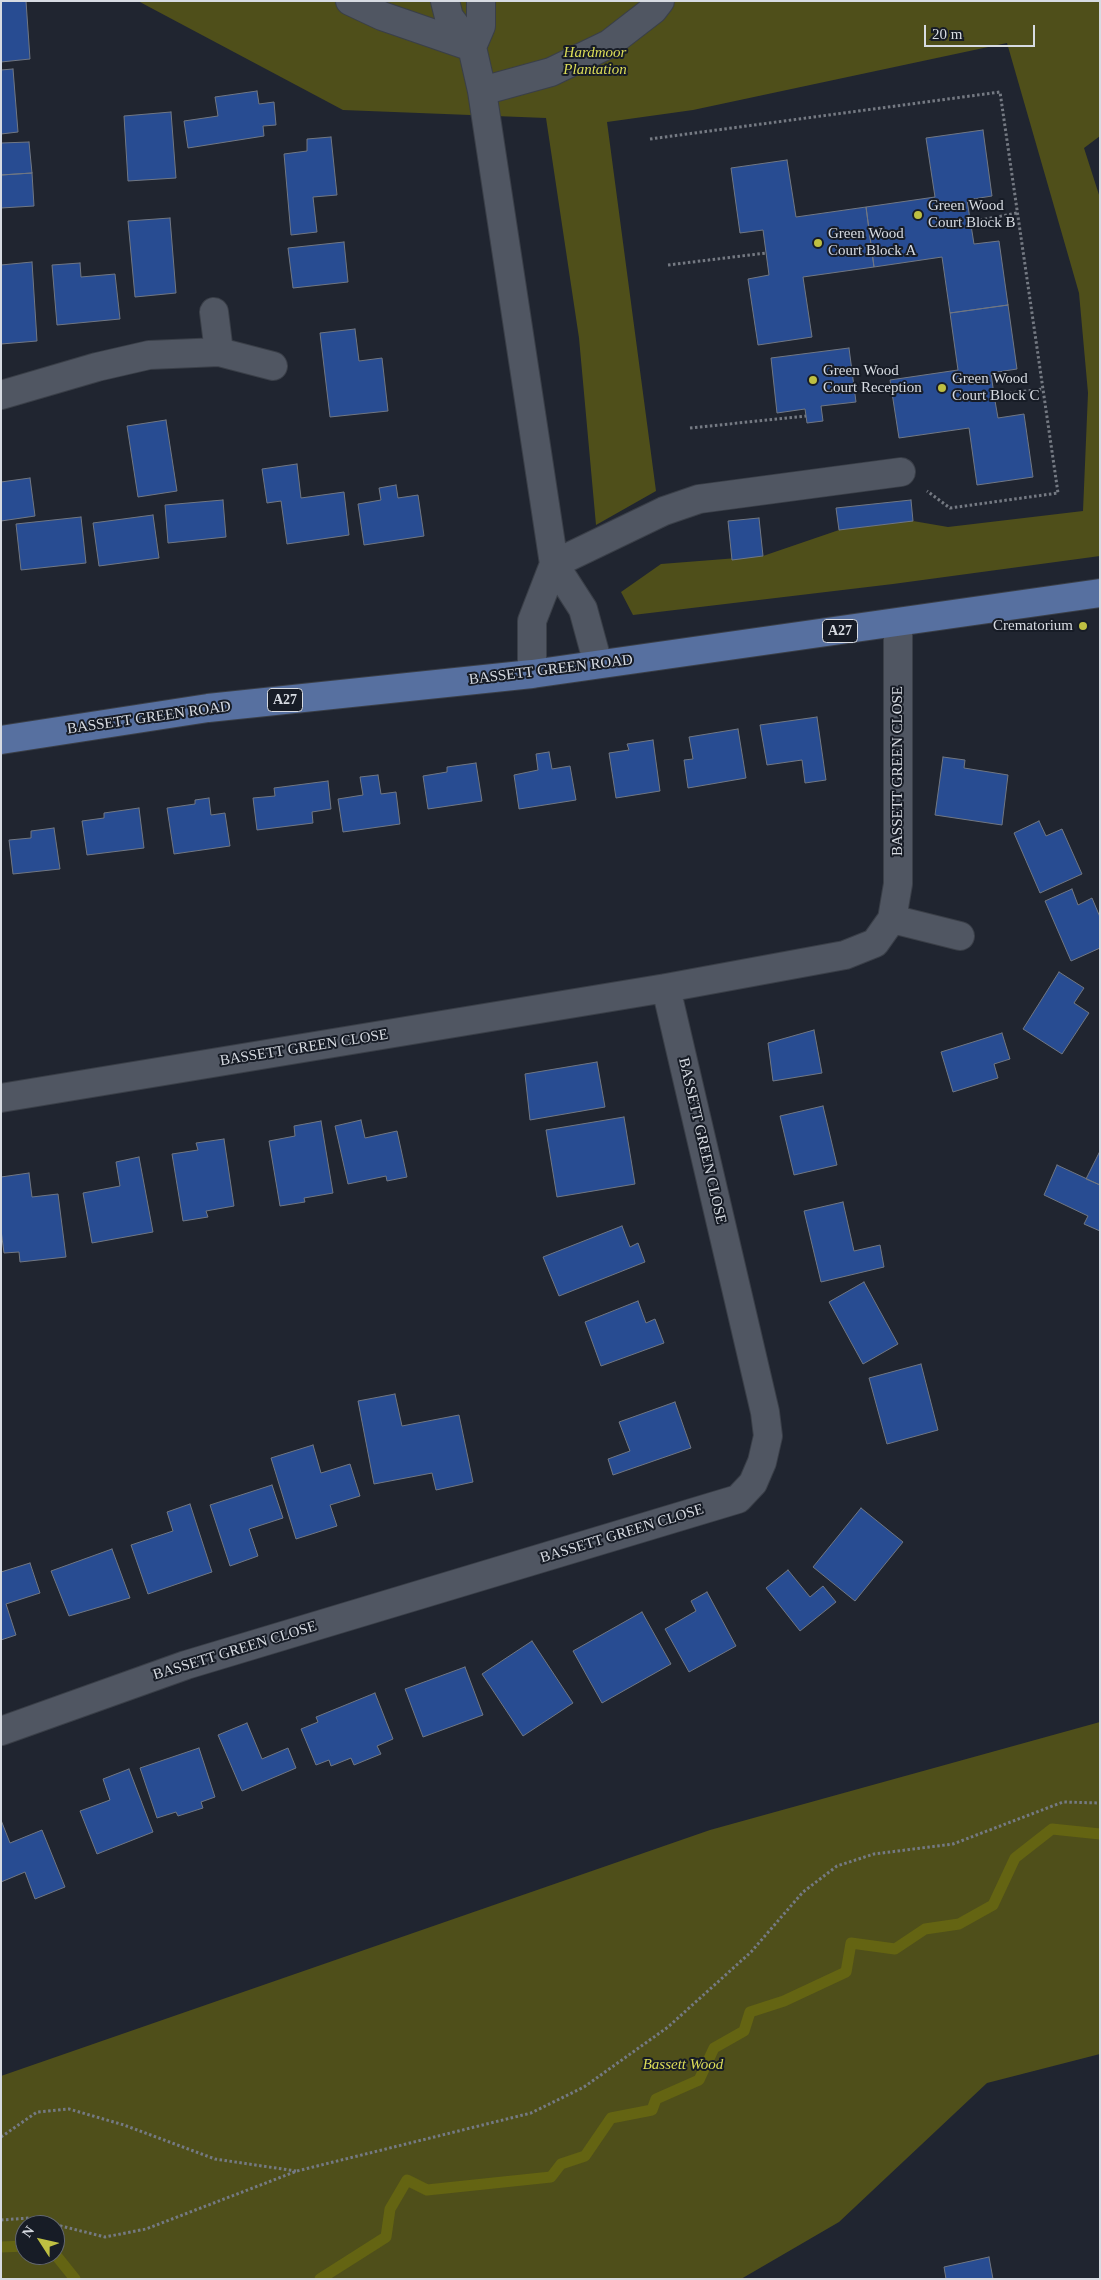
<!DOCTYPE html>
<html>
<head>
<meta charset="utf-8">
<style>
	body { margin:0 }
	#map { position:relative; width:1101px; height:2280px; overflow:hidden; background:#202530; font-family:Georgia,serif }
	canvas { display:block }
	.frame { position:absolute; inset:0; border:2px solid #d7dbe2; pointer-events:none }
	.north { position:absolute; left:15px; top:2215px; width:50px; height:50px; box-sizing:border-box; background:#171c26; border:1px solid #646871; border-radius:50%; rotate:305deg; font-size:14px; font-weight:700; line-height:20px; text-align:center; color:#d7dbe2 }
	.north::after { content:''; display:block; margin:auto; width:18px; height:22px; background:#bebf42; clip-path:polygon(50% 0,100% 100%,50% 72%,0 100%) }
	.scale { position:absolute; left:924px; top:25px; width:111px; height:22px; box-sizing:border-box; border:2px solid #d7dbe2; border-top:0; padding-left:6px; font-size:15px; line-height:18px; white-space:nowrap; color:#d7dbe2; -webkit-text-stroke:4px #171c26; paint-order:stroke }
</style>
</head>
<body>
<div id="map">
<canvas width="1101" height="2280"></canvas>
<div class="frame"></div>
<div class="north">N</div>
<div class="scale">20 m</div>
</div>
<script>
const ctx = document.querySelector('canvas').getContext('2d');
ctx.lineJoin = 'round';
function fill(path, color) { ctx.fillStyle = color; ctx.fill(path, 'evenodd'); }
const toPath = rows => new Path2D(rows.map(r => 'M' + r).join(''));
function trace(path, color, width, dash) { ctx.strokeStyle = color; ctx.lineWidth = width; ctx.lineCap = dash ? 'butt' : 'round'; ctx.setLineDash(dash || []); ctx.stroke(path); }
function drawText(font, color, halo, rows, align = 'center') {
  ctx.font = font + ' Georgia,serif'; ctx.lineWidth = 4; ctx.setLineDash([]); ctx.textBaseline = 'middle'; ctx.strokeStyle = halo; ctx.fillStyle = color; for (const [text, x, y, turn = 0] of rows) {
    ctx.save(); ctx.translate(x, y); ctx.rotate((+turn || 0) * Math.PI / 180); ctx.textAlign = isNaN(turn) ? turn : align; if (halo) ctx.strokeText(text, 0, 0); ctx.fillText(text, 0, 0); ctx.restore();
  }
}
fill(toPath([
	[138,1,1100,1,1100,136,1084,148,1100,198,1100,556,893,584,633,615,621,592,661,564,763,556,839,530,913,521,948,527,1083,511,1088,393,1079,293,1007,43,693,110,607,122,656,491,596,525,579,338,546,118,343,110],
	[1100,1722,1100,2054,987,2083,839,2222,741,2279,1,2279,1,2076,710,1830],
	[25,2225,55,2225,55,2255,25,2255]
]), '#4f4f1a');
trace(toPath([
	[1,2247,25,2246],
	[55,2254,75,2279],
	[320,2279,386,2237,390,2209,407,2180,427,2190,551,2177,561,2164,585,2156,611,2118,652,2110,656,2099,699,2080,714,2048,744,2031,750,2012,784,2001,846,1972,851,1943,895,1949,925,1929,959,1924,993,1905,1015,1858,1052,1829,1100,1834]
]), '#646412', 11);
const building = toPath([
	[1,1,26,1,30,59,1,62,1,1],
	[13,69,18,132,1,134,1,70,13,69],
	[257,91,259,104,274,102,276,125,263,126,264,136,188,148,184,121,218,116,215,97,257,91],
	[171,112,176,178,128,181,124,116,171,112],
	[983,130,992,196,967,200,974,244,999,241,1008,305,950,313,942,257,874,267,866,207,935,197,926,138,983,130],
	[331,137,337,195,313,197,317,232,291,235,284,154,307,151,307,139,331,137],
	[29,142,32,173,1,175,1,143,29,142],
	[787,160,796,217,866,207,874,267,803,277,812,337,758,345,748,279,769,275,763,230,740,233,731,168,787,160],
	[32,173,34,206,1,208,1,175,32,173],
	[170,218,176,293,135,297,128,221,170,218],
	[344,242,348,282,293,288,288,248,344,242],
	[32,262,37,341,1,344,1,265,32,262],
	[80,263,81,277,115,274,120,319,57,325,52,265,80,263],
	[1008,305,1017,369,991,373,994,395,998,418,1024,414,1033,477,977,485,969,428,899,438,890,380,958,370,950,313,1008,305],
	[355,329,359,361,382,358,388,411,330,417,320,333,355,329],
	[849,348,856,402,821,406,823,421,807,423,805,409,777,413,771,358,849,348],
	[166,420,177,491,138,497,127,426,166,420],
	[297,464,301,498,344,492,349,535,287,544,281,501,267,503,262,469,297,464],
	[30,478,35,516,1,521,1,482,30,478],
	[396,485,398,498,418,495,424,536,364,545,358,504,381,500,379,488,396,485],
	[223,500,226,537,168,543,165,505,223,500],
	[911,500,913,521,839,530,836,508,911,500],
	[153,515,159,558,99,566,93,523,153,515],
	[81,517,86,563,21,570,16,524,81,517],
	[759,518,763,556,732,560,728,521,759,518],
	[817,717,826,780,805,783,802,760,767,765,760,725,817,717],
	[738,729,746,778,688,788,684,760,693,759,689,737,738,729],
	[653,740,660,791,616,798,609,753,629,750,627,744,653,740],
	[549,752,552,769,570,766,576,800,519,809,514,775,538,770,536,754,549,752],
	[943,757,965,760,964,768,1008,775,1002,825,935,815,943,757],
	[476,763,482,801,428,809,423,776,447,772,447,767,476,763],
	[378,775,381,794,396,792,400,824,343,832,338,799,363,795,360,777,378,775],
	[328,781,331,809,312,812,313,823,257,830,253,798,275,796,274,788,328,781],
	[209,798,211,815,225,813,230,846,174,854,167,808,195,804,195,800,209,798],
	[139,808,144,848,87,855,82,821,104,818,104,813,139,808],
	[1039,821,1046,836,1062,829,1082,874,1040,893,1014,833,1039,821],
	[54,828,60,869,13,874,9,840,31,838,31,831,54,828],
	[1072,889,1078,905,1092,898,1100,917,1100,948,1071,961,1045,901,1072,889],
	[1059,972,1084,988,1074,1003,1089,1013,1062,1054,1023,1029,1059,972],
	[814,1030,822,1073,773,1081,768,1043,814,1030],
	[1002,1033,1010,1059,994,1064,998,1078,953,1092,941,1052,1002,1033],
	[597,1062,605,1107,530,1120,525,1074,597,1062],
	[823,1106,837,1165,794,1175,780,1116,823,1106],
	[624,1117,635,1184,557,1197,546,1130,624,1117],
	[361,1120,365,1138,397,1131,407,1177,387,1181,386,1176,348,1184,335,1126,361,1120],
	[321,1121,333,1193,304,1198,305,1202,280,1206,269,1141,295,1136,294,1126,321,1121],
	[224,1139,234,1206,206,1211,208,1217,183,1221,172,1154,198,1150,196,1143,224,1139],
	[1100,1151,1100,1185,1086,1179,1100,1151],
	[139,1157,153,1232,92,1243,83,1193,120,1186,116,1162,139,1157],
	[1057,1165,1100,1185,1100,1231,1084,1224,1088,1216,1044,1195,1057,1165],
	[29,1173,32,1197,58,1194,66,1257,20,1262,19,1252,4,1253,1,1230,1,1177,29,1173],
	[843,1202,854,1251,880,1245,884,1267,821,1282,804,1211,843,1202],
	[622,1226,630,1247,638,1243,645,1262,559,1296,543,1257,622,1226],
	[864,1282,898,1344,863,1364,829,1302,864,1282],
	[638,1301,646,1323,655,1319,664,1343,601,1366,585,1322,638,1301],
	[921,1364,938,1430,887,1444,869,1378,921,1364],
	[395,1394,402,1426,459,1415,473,1482,436,1490,432,1473,374,1484,358,1401,395,1394],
	[675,1402,691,1448,613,1475,608,1459,630,1451,619,1422,675,1402],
	[313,1445,321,1473,350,1464,360,1496,330,1505,337,1526,296,1539,271,1458,313,1445],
	[272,1485,283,1518,249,1529,258,1556,230,1566,210,1505,272,1485],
	[190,1504,212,1572,148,1594,131,1545,173,1531,167,1512,190,1504],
	[861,1508,903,1542,855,1601,813,1567,861,1508],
	[112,1549,130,1598,69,1616,51,1571,112,1549],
	[30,1563,40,1593,6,1604,16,1635,1,1640,1,1572,30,1563],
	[788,1570,810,1597,823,1586,836,1602,800,1631,766,1588,788,1570],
	[707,1592,736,1646,689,1672,665,1629,696,1611,691,1601,707,1592],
	[642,1612,671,1664,602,1703,573,1651,642,1612],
	[532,1641,573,1703,523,1736,482,1674,532,1641],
	[465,1667,483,1715,423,1737,405,1689,465,1667],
	[375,1693,393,1739,377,1746,381,1754,354,1765,351,1758,331,1766,329,1760,316,1765,301,1729,318,1722,316,1717,375,1693],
	[247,1723,262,1759,288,1748,296,1768,242,1791,218,1735,247,1723],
	[199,1748,215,1797,201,1802,203,1808,178,1816,176,1812,157,1818,140,1768,199,1748],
	[129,1769,153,1832,97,1854,80,1811,110,1800,103,1779,129,1769],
	[1,1820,10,1843,42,1830,65,1887,35,1899,25,1872,1,1882,1,1820],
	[989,2257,993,2279,946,2279,944,2267,989,2257]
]);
fill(building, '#284c92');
trace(building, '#707783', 1);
const minor = toPath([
	[350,1,382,16,472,47],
	[445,1,449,17,472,47,482,91,554,564,583,609,598,664],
	[472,47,481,26,481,1],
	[482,91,551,72,609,44,653,10,660,1],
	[214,312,219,352],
	[1,395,97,367,149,355,219,352,273,366],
	[532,674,532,621,554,564,664,511,699,499,901,472],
	[892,919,960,936],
	[1,1098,666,988,845,955,875,943,892,919,898,884,898,623],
	[1,1731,186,1665,738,1499,753,1483,762,1462,768,1436,765,1412,666,988]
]);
const major = toPath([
	[1,740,208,708,532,674,1100,593]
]);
trace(minor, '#3a3f48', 30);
trace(major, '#3a3f48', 30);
trace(toPath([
	[650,139,1000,92,1058,493,950,508,927,491],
	[970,222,1017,213],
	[668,265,766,253],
	[994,395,1043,389],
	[690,428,806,416],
	[1,2137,37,2112,69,2109,124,2125,215,2159,296,2171],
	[1,2220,29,2218,105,2237,146,2229,297,2171,531,2113,584,2087,668,2027,751,1952,803,1892,837,1866,874,1854,953,1844,1063,1802,1100,1803]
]), '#757a83', 3, [2.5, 2.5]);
trace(minor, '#505662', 28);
trace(major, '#5770a0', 28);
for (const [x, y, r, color] of [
	[918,215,5,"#bebf42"],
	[818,243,5,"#bebf42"],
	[813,380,5,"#bebf42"],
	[942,388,5,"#bebf42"],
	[1083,626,5,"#bebf42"]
]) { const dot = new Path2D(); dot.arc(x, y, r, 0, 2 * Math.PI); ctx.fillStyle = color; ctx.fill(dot); trace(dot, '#171c26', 2); }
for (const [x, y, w] of [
	[840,631,35],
	[285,700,35]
]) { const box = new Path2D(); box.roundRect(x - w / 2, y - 11.5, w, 23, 4); ctx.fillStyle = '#171c26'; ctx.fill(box); trace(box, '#d7dbe2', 1); }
drawText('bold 14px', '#d7dbe2', null, [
	["A27",840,631],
	["A27",285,700]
]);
drawText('italic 15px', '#dcdd58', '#171c26', [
	["Hardmoor",595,53],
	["Plantation",595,70],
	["Bassett Wood",683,2065]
]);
drawText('15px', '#d7dbe2', '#171c26', [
	["Green Wood",928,206],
	["Court Block B",928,223],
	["Green Wood",828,234],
	["Court Block A",828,251],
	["Green Wood",823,371],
	["Court Reception",823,388],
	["Green Wood",952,379],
	["Court Block C",952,396],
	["Crematorium",1073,626,"right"]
], 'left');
drawText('15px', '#d7dbe2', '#171c26', [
	["BASSETT GREEN ROAD",551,670,-7],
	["BASSETT GREEN ROAD",149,718,-8],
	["BASSETT GREEN CLOSE",898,771,-90],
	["BASSETT GREEN CLOSE",304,1048,-9],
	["BASSETT GREEN CLOSE",702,1141,77],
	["BASSETT GREEN CLOSE",622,1534,-17],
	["BASSETT GREEN CLOSE",235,1651,-17]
]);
</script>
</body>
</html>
